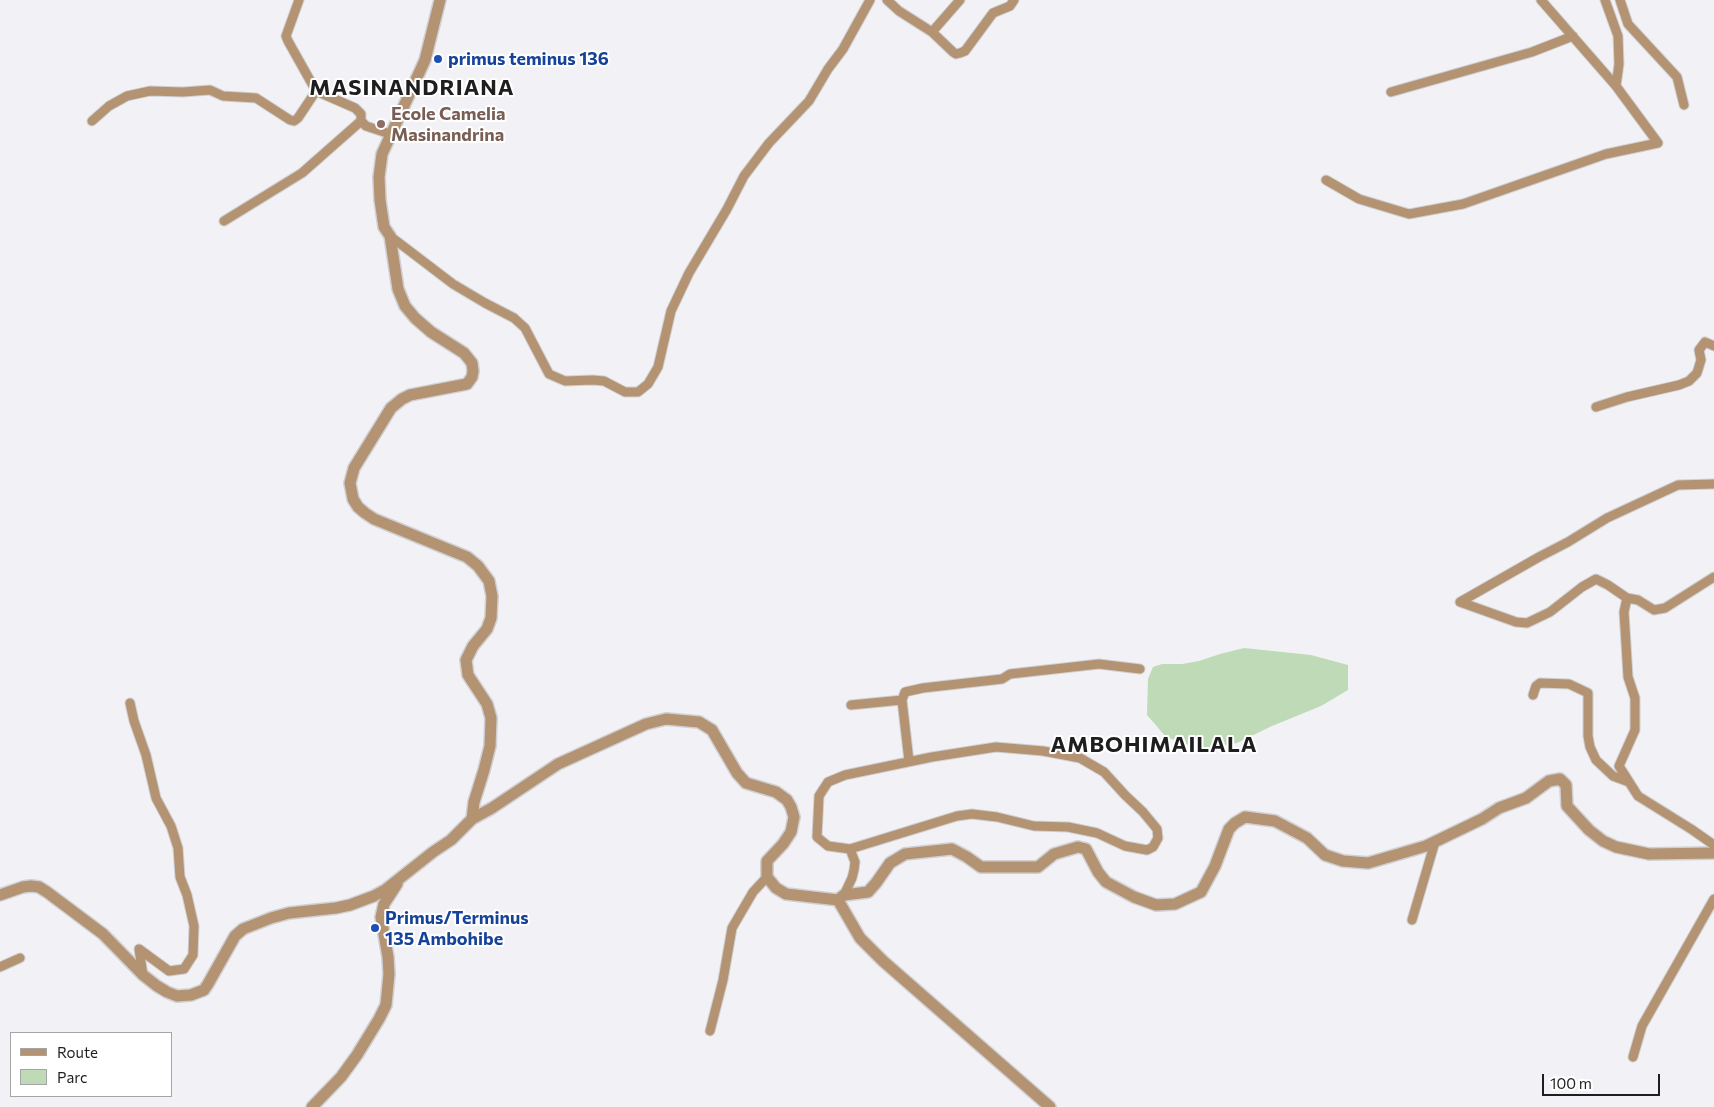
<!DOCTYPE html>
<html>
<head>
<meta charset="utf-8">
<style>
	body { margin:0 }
	#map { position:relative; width:1714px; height:1107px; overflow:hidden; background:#f2f2f6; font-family:Commissioner,sans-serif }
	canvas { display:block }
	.legend { position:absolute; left:10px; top:1032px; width:162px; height:65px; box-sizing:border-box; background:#fff; border:1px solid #a5a5a5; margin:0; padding:6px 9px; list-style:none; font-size:15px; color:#1e1e1f }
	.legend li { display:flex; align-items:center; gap:10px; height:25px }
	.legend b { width:25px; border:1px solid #a5a5a5 }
	.scale { position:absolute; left:1542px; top:1074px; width:118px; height:22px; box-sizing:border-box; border:2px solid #1e1e1f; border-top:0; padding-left:6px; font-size:15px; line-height:18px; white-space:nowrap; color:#1e1e1f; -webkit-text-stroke:4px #fff; paint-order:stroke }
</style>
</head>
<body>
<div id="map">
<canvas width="1714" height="1107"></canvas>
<ul class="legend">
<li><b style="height:6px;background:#b39371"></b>Route</li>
<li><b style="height:14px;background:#bfdab6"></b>Parc</li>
</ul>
<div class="scale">100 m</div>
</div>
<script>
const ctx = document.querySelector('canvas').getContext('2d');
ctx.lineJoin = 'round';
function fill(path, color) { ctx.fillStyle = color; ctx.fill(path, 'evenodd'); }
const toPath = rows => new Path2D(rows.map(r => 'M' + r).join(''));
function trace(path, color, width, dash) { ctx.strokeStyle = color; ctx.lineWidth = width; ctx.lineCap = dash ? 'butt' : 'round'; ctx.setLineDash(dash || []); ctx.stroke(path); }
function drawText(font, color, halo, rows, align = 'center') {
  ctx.font = font + ' Commissioner,sans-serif'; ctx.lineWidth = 4; ctx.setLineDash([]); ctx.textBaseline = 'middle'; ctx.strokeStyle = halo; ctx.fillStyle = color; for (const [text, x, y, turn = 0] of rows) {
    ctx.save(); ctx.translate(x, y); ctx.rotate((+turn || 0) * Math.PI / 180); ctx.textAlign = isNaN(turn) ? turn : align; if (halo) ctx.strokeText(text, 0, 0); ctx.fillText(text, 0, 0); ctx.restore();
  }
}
fill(toPath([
	[1244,648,1311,655,1348,665,1348,690,1321,706,1272,726,1237,743,1200,749,1166,737,1147,715,1148,679,1153,667,1162,664,1182,664,1199,661,1220,654]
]), '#bfdab6');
const minor = toPath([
	[299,0,286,36,288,41,316,91],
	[887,0,899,11,932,32,960,0],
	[1605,0,1618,36,1619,64,1616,86],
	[1620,0,1628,24,1677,77,1684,105],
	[932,32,953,52,956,54,960,53,965,51,993,13,1010,6,1014,0],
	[1391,92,1532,52,1573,36],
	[92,121,109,106,127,96,150,91,183,92,210,90,223,96,256,98,290,120,294,121,298,118,316,91,355,108,361,114,361,121,366,126,390,134],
	[1326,180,1359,199,1409,214,1463,204,1606,154,1658,143,1616,86,1541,0],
	[224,221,302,173,361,121],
	[390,236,453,284,485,303,514,318,525,328,549,374,565,381,593,380,604,381,625,392,638,392,648,384,658,367,671,311,689,273,727,209,744,176,769,143,809,101,828,69,843,49,870,0],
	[1596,407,1627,397,1679,385,1689,381,1697,373,1701,360,1699,350,1705,342,1714,346],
	[1627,598,1638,600,1654,610,1665,608,1714,577],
	[1460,602,1516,622,1527,623,1550,612,1582,587,1596,579,1608,585,1627,598,1624,612,1626,644,1628,677,1635,698,1635,730,1619,766,1638,796,1691,829,1714,845],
	[1460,602,1539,557,1568,542,1607,518,1678,485,1714,484],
	[1533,695,1536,686,1540,683,1569,684,1588,693,1588,736,1590,747,1596,760,1613,776,1629,782],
	[902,700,905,692,923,688,1002,679,1010,674,1099,664,1140,669],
	[130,703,134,721,146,755,156,798,171,826,178,848,180,877,187,895,194,926,193,955,184,969,169,971,139,949,143,975],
	[851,705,902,700,909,761],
	[844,895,852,878,854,870,855,862,850,849,828,846,817,837,819,796,828,782,845,775,932,757,996,747,1043,751,1080,758,1104,772,1125,795,1143,812,1157,829,1158,838,1153,847,1147,850,1125,846,1097,833,1068,827,1034,826,997,817,972,814,957,816,850,849],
	[1412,920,1435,842],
	[0,967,20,958],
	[710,1031,723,980,732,928,753,892,767,877],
	[1633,1057,1642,1026,1714,899]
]);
const tertiary = toPath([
	[440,0,425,60,382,154,379,177,380,200,384,227,390,236,398,289,405,306,415,318,431,332,464,353,472,363,473,371,472,377,467,384,410,395,402,399,391,408,354,468,350,483,353,499,358,507,365,513,374,519,467,557,478,566,489,581,492,596,491,618,487,629,473,646,466,660,468,675,487,704,491,718,490,746,484,770,474,802,472,819],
	[0,895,23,887,31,886,39,887,47,892,103,934,143,975,157,986,167,992,177,996,191,995,204,990,208,984,235,936,243,929,271,918,289,913,336,908,350,905,374,896,385,890,433,852,451,840,472,819,492,808,558,764,646,724,666,719,699,722,712,730,737,773,746,783,776,792,787,800,791,807,794,817,791,832,783,844,767,861,767,877,776,888,786,894,838,900,844,895,868,892,876,883,890,863,905,854,952,849,967,857,981,867,1038,867,1054,854,1078,847,1086,849,1098,872,1106,882,1134,897,1156,905,1175,904,1201,892,1215,866,1229,829,1235,823,1245,817,1275,821,1307,838,1325,855,1343,861,1368,863,1426,846,1482,819,1499,808,1526,798,1549,781,1560,779,1566,785,1567,806,1589,830,1603,841,1616,847,1649,854,1714,853],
	[838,900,860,938,883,961,1050,1107],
	[312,1107,341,1077,357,1055,379,1019,386,1005,389,974,388,957,381,917,384,904,397,884]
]);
trace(minor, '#d0d0d4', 11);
trace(tertiary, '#d0d0d4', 14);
trace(minor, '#b39371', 9);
trace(tertiary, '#b39371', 11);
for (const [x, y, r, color] of [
	[438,59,5,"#1a4fb4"],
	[381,124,5,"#8d6e63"],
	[375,928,5,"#1a4fb4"]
]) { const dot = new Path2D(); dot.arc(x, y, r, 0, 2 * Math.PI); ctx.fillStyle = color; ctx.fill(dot); trace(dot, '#fff', 2); }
drawText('bold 18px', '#164399', '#fff', [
	["primus teminus 136",448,59],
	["Primus/Terminus",385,918],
	["135 Ambohibe",385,939]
], 'left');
drawText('bold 18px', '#785e54', '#fff', [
	["Ecole Camelia",391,114],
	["Masinandrina",391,135]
], 'left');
ctx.letterSpacing = '1px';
drawText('bold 22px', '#1e1e1f', '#fff', [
	["MASINANDRIANA",412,88],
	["AMBOHIMAILALA",1154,745]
]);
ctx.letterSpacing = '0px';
</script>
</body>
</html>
